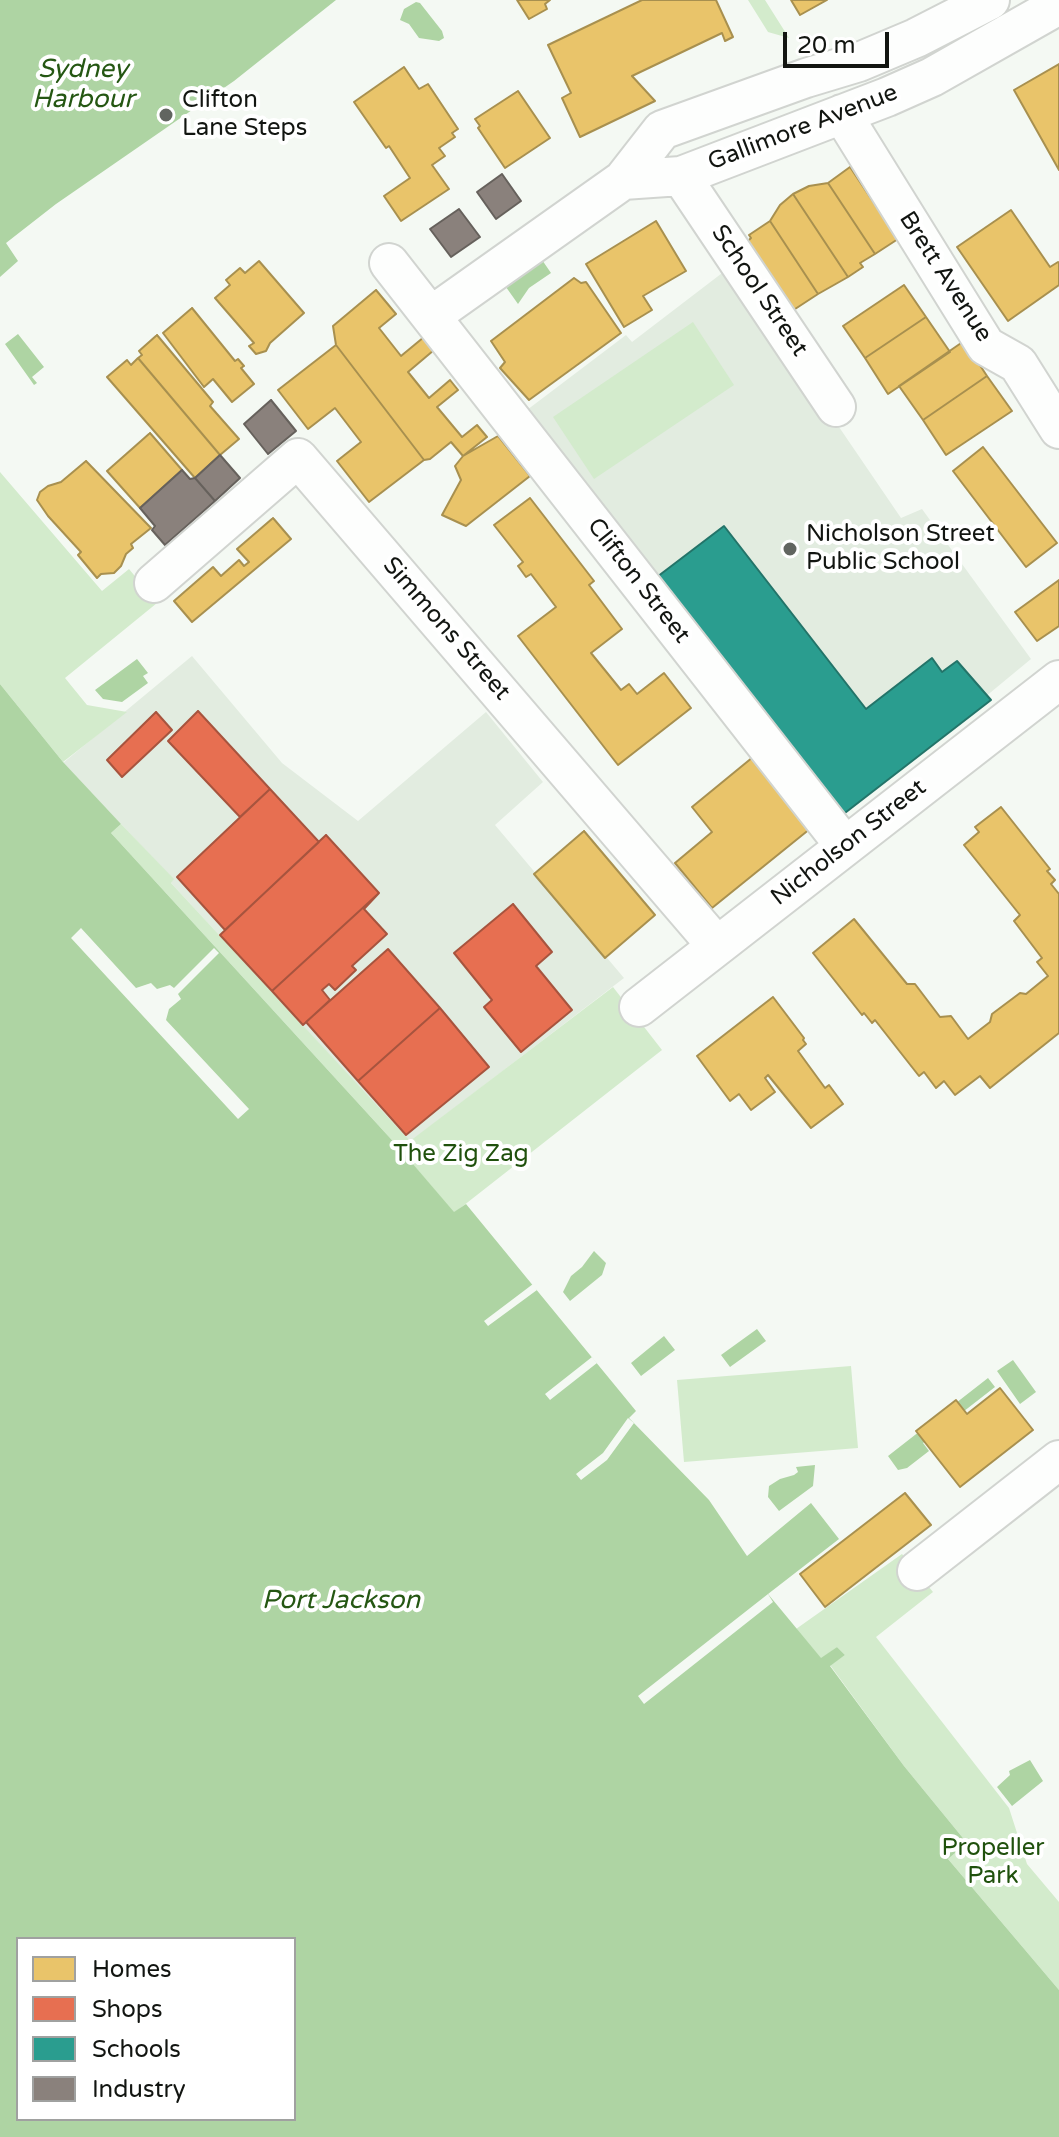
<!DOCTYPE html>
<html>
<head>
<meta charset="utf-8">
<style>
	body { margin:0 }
	#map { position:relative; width:1059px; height:2137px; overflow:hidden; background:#f4f9f3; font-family:"Varela Round",sans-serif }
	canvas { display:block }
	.legend { position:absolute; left:16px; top:1937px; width:280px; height:184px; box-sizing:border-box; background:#fff; border:2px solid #a0a1a0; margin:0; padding:10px 14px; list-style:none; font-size:24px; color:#121511 }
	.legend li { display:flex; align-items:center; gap:16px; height:40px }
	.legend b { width:40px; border:2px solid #a0a1a0 }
	.scale { position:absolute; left:783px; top:32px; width:106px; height:36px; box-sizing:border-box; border:4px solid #121511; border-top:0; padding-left:10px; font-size:24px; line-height:28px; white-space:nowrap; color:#121511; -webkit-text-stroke:6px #fff; paint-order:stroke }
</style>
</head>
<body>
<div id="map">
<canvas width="1059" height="2137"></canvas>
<ul class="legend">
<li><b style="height:22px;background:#e9c46a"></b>Homes</li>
<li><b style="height:22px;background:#e76f51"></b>Shops</li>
<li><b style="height:22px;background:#2a9d8f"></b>Schools</li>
<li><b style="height:22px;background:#8a817c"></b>Industry</li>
</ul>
<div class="scale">20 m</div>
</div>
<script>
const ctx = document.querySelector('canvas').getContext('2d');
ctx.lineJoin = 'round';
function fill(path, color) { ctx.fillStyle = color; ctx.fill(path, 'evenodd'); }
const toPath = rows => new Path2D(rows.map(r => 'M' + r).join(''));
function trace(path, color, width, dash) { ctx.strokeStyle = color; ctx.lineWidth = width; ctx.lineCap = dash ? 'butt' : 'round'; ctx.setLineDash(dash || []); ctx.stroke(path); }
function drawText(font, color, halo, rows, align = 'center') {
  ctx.font = font + ' "Varela Round",sans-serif'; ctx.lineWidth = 8; ctx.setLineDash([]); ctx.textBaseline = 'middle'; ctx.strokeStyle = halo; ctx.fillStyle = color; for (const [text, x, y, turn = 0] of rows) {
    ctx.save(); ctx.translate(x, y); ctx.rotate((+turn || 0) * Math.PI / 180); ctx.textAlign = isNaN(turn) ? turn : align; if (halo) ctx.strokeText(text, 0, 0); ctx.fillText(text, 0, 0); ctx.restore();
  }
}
fill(toPath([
	[730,267,901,518,922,509,1031,659,841,816,523,413,626,335,632,342],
	[192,656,282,763,358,821,486,712,543,782,495,825,624,978,410,1142,171,883,173,879,63,763]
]), '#e2ece0');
fill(toPath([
	[748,0,765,0,789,38,768,32],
	[693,322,734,385,594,479,553,417],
	[0,472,102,591,129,569,157,603,65,678,87,705,127,712,63,762,0,684],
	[121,824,174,879,171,883,410,1141,613,987,662,1050,454,1213,401,1150,111,833],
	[851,1366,858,1448,684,1462,677,1380],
	[902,1554,933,1592,876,1637,1009,1808,1027,1864,1059,1902,1059,1990,948,1859,967,1843,904,1766,830,1665,845,1655,837,1647,821,1659,796,1629]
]), '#d3ebcc');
fill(toPath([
	[0,0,336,0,234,81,56,204,6,243,18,261,0,277],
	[416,2,420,3,442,31,444,38,439,41,419,38,409,24,400,20,404,9],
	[538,254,551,273,529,288,518,304,501,280],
	[18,334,44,367,32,377,37,383,34,385,5,344],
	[137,659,148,673,143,676,148,683,122,702,103,699,95,690],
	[0,684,63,762,121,824,111,833,401,1150,454,1212,466,1204,636,1411,629,1418,709,1500,747,1556,811,1503,839,1539,768,1594,821,1658,837,1647,845,1655,830,1666,904,1766,967,1843,948,1859,1059,1990,1059,2137,0,2137],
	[18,1939,294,1939,294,2119,18,2119],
	[594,1251,606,1263,602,1275,570,1301,563,1292,571,1276,582,1267],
	[757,1329,766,1341,730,1367,721,1355],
	[664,1336,675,1350,641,1376,631,1363],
	[1013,1360,1036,1392,1020,1404,997,1371],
	[988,1378,995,1387,923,1443,929,1451,907,1468,898,1470,888,1456],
	[815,1465,813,1486,779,1511,768,1497,769,1486,780,1479,794,1475,798,1472,796,1467],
	[1030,1760,1043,1781,1012,1806,997,1787,1010,1775,1009,1771]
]), '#aed4a3');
fill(toPath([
	[81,928,136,988,151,983,157,989,170,985,174,988,214,948,219,953,178,994,181,999,169,1009,166,1020,249,1109,238,1119,71,938],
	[533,1284,537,1290,488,1326,484,1321],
	[592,1357,597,1363,550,1400,545,1394],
	[628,1418,634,1423,607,1460,581,1480,576,1474,603,1453],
	[768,1594,773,1602,644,1704,638,1696]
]), '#f4f9f3');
const homes = toPath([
	[517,0,550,0,545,4,547,9,529,19,517,0],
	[642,0,716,0,733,37,725,41,722,33,632,76,655,101,580,137,562,98,571,93,548,45,642,0],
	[791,0,827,0,800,15,791,0],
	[1059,64,1059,170,1014,90,1059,64],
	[404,67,419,89,428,84,458,129,452,133,455,137,439,148,445,156,432,165,449,189,401,221,384,196,410,178,389,146,386,148,354,102,404,67],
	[518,91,550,138,505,168,478,128,480,126,475,119,518,91],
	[850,167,898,239,875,254,828,183,850,167],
	[828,183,875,254,860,263,863,267,848,277,793,194,809,186,828,183],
	[793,194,848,277,818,294,770,221,780,205,793,194],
	[1011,210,1050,267,1058,262,1059,263,1059,285,1008,321,957,247,1011,210],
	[656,221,686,271,643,296,652,310,624,327,586,264,656,221],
	[770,221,818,294,792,311,757,268,763,264,748,241,751,238,749,235,770,221],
	[259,261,304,313,270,343,266,351,256,354,249,346,254,343,215,298,230,285,226,280,240,268,245,273,259,261],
	[574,278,581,283,586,282,621,333,529,400,500,368,505,362,491,341,574,278],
	[904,285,926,317,865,358,843,326,904,285],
	[376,290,396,314,379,328,401,356,424,337,434,350,408,372,429,398,450,380,458,390,437,407,462,437,477,425,487,437,463,456,451,442,430,459,424,460,336,345,333,326,376,290],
	[192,308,235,361,238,359,244,366,241,368,254,384,232,402,213,379,204,387,163,333,192,308],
	[926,317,950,352,888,394,865,358,926,317],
	[157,335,213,402,210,406,239,439,220,455,138,358,142,355,139,351,157,335],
	[964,341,987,376,923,420,899,386,964,341],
	[336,345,424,460,369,502,337,461,361,442,335,408,308,429,278,390,336,345],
	[138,358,220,455,195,478,107,377,127,360,131,365,138,358],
	[987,376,1012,411,946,455,923,420,987,376],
	[150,433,182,470,140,508,107,471,150,433],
	[498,436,530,476,466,526,442,515,461,480,455,466,463,456,498,436],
	[983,447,1057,543,1026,567,953,471,983,447],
	[86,461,151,528,131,544,133,548,126,554,121,566,114,573,101,574,97,578,78,555,81,552,48,516,37,500,40,492,48,486,61,482,86,461],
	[530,498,594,581,589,585,622,629,591,653,621,690,629,684,637,694,664,673,691,708,618,765,518,636,556,607,531,574,526,577,518,566,523,562,494,525,530,498],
	[273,518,291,539,192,622,174,601,213,567,221,576,239,560,244,566,249,562,237,549,273,518],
	[1059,580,1059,626,1037,641,1015,612,1059,580],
	[753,757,811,828,712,908,675,863,712,832,692,807,753,757],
	[1001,807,1050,869,1047,871,1055,880,1051,884,1059,894,1059,1033,990,1088,980,1076,955,1095,944,1081,936,1088,924,1072,919,1076,875,1020,872,1023,864,1013,862,1015,813,953,854,919,907,984,915,984,940,1017,951,1016,968,1039,990,1022,992,1014,1020,993,1026,994,1048,976,1037,962,1042,958,1014,921,1020,915,964,845,979,832,975,827,1001,807],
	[584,831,655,915,605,958,534,874,584,831],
	[773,997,804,1038,803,1040,806,1044,798,1051,825,1088,829,1085,843,1104,811,1128,768,1075,765,1078,775,1092,751,1110,739,1094,730,1101,697,1056,773,997],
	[1000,1388,1033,1430,960,1487,916,1431,956,1400,967,1414,1000,1388],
	[905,1493,931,1525,825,1607,800,1574,905,1493]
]);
fill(homes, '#e9c46a');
trace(homes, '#a8904f', 2);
const shops = toPath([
	[198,711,270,789,240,817,168,741,198,711],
	[156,712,172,730,122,777,107,760,156,712],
	[270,789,319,842,225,930,177,877,270,789],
	[326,835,379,893,272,991,220,935,326,835],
	[379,893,364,909,387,934,352,966,356,970,335,990,329,984,322,990,330,1000,303,1025,272,991,379,893],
	[513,904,552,952,536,966,572,1010,521,1052,484,1007,492,1000,454,953,513,904],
	[388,949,440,1008,358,1081,306,1022,388,949],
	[440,1008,489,1067,406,1135,358,1081,440,1008]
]);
fill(shops, '#e76f51');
trace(shops, '#a7543e', 2);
const schools = toPath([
	[724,526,866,709,932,658,942,672,957,661,991,700,841,816,653,580,724,526]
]);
fill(schools, '#2a9d8f');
trace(schools, '#237469', 2);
const industry = toPath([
	[502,174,521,201,496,219,477,192,502,174],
	[459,209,480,237,451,257,430,229,459,209],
	[271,400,296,431,268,454,244,424,271,400],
	[220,455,240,478,215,501,195,478,220,455],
	[182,470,190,479,195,478,215,501,165,545,152,530,155,526,140,508,182,470]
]);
fill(industry, '#8a817c');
trace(industry, '#66615c', 2);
const minor = toPath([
	[842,114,986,346,1018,364,1059,429],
	[681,176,836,407],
	[623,180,681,176,887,97,932,77,1059,5],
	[389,263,845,846],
	[431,316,623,180,662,130,806,78,859,62,916,38,990,0],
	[154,583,298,458,717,946],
	[639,1007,1059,680],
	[917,1571,1059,1460]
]);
trace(minor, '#d1d4d0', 42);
trace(minor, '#fdfefd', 38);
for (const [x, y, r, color] of [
	[166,115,8,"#616560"],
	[790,549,8,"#616560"]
]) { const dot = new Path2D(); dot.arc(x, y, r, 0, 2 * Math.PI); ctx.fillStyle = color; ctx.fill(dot); trace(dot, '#fff', 3); }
drawText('24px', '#121511', '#fff', [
	["Clifton",182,101],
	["Lane Steps",182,129],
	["Nicholson Street",806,535],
	["Public School",806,563]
], 'left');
drawText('24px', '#121511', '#fff', [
	["Gallimore Avenue",803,128,-21],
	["Brett Avenue",945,277,57],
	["School Street",759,291,56],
	["Clifton Street",638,581,52],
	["Simmons Street",446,629,49],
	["Nicholson Street",849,843,-38]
]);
drawText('24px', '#20510d', '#fff', [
	["The Zig Zag",461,1155],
	["Propeller",993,1849],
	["Park",993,1877]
]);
drawText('italic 26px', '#255713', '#fff', [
	["Sydney",83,70],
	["Harbour",83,100],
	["Port Jackson",341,1601]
]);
</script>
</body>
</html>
